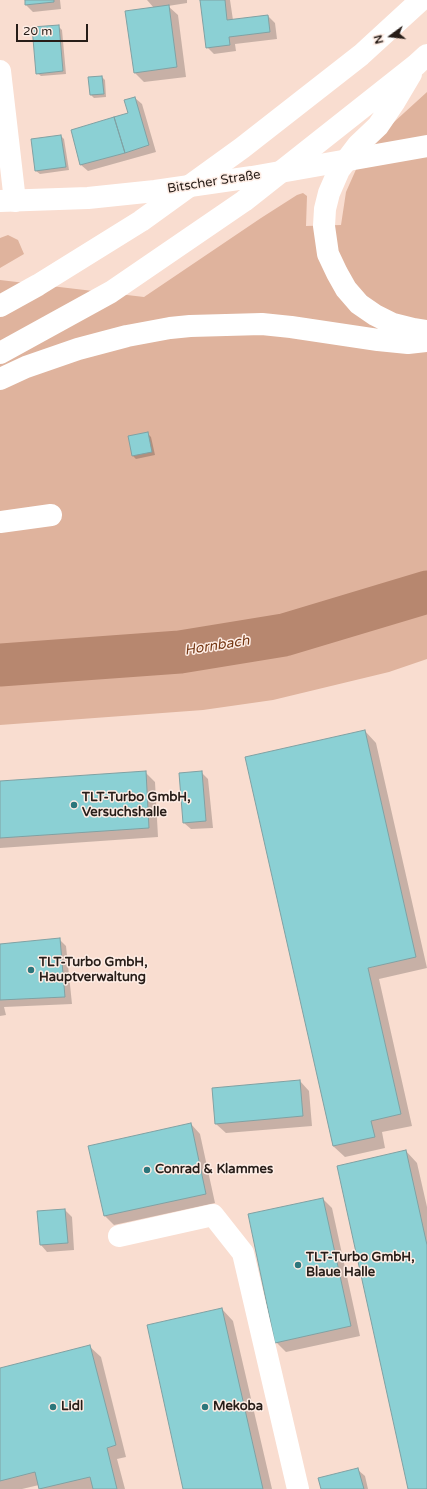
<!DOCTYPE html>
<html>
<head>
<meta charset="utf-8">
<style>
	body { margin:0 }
	#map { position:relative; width:427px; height:1489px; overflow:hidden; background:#f9ddd0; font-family:"Varela Round",sans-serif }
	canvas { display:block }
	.north { position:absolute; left:371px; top:16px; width:40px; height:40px; -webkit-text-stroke:3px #feede5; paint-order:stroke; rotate:255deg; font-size:11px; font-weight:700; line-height:16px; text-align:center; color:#271d18 }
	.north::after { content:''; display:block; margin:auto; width:14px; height:18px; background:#271d18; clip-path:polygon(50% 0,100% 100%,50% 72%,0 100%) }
	.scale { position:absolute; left:16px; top:24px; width:72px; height:18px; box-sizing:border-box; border:2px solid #271d18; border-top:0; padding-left:5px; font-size:12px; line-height:14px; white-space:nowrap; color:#271d18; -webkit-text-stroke:3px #feede5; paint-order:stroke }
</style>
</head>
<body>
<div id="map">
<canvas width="427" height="1489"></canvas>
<div class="north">N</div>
<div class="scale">20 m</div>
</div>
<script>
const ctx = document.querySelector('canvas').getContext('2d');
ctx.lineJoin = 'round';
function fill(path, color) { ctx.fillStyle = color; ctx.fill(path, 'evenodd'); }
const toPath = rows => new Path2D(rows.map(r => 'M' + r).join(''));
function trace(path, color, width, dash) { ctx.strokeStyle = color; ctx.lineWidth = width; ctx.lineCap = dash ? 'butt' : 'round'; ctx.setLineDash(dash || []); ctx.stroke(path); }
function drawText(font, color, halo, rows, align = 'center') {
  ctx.font = font + ' "Varela Round",sans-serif'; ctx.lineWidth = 3; ctx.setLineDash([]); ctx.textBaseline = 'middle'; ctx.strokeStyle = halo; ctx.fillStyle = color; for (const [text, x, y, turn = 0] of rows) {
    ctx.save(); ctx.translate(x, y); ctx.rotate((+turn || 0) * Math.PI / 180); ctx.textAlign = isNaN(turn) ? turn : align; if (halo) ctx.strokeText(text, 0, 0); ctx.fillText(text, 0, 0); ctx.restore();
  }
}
fill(toPath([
	[427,92,427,659,389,672,273,700,203,710,0,725,0,280,144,297,261,218,297,195,303,193,307,196,306,226,341,225,346,192,362,156,382,133],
	[8,235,18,240,24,254,0,268,0,238]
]), '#dfb39d');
fill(toPath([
	[26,0,60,0,61,9,33,12,26,5],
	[147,0,187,0,187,3,168,6,178,15,186,77,144,82,135,73,154,8],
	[201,0,230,0,233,20,268,16,275,23,277,39,235,44,236,51,214,54,207,47],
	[58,26,62,30,66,74,41,76,37,73],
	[102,77,105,80,106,97,94,98,91,95],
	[135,98,142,104,156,152,88,171,81,165,72,130,129,114],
	[61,136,64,139,69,170,40,174,36,171],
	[148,434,151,437,155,455,136,459,133,456],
	[365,731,376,743,427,968,379,979,412,1126,382,1132,385,1148,345,1157,333,1146,247,758],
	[145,772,155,782,158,837,0,848,0,782],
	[202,773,208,779,213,828,191,829,184,823],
	[60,940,66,946,72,1004,4,1007,6,1015,0,1016,0,945],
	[300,1081,309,1091,312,1126,226,1133,216,1124,213,1089],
	[191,1124,200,1134,215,1203,114,1225,105,1216],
	[406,1151,417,1163,427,1207,427,1489,409,1489],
	[323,1199,332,1208,360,1336,286,1352,276,1342],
	[65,1210,72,1217,74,1250,47,1252,41,1245,38,1212],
	[222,1309,233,1321,272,1489,184,1489],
	[89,1346,101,1357,126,1457,117,1459,125,1489,40,1489,39,1485,22,1489,0,1489,0,1369],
	[358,1470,365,1476,368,1489,322,1489]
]), '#0003');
trace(toPath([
	[0,665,180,652,284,635,427,592]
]), '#b7876f', 43);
const building = toPath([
	[25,0,54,0,54,2,25,5,25,0],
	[200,0,225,0,227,20,268,15,270,32,229,37,230,45,206,48,200,0],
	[169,5,177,67,134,73,125,11,169,5],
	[59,25,63,71,36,74,32,27,59,25],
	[102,76,104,94,90,95,88,77,102,76],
	[135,97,149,145,125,153,114,117,128,113,124,100,135,97],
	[114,117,125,153,80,165,71,130,114,117],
	[61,135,66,167,35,171,31,139,61,135],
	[148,432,152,452,132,456,128,436,148,432],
	[365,730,416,957,368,968,401,1114,371,1121,375,1137,333,1146,245,757,365,730],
	[146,771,149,828,0,838,0,781,146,771],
	[202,771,206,821,183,823,179,773,202,771],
	[60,938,65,997,0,1000,0,944,60,938],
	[300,1080,303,1116,215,1124,212,1088,300,1080],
	[191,1123,206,1194,104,1216,88,1146,191,1123],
	[406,1150,427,1245,427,1489,408,1489,337,1166,406,1150],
	[323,1198,351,1326,275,1343,248,1214,323,1198],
	[65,1209,68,1243,40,1245,37,1211,65,1209],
	[222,1308,263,1489,183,1489,147,1325,222,1308],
	[90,1345,116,1445,107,1448,117,1489,93,1489,90,1477,39,1489,35,1472,0,1481,0,1368,90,1345],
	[358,1468,364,1489,321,1489,318,1478,358,1468]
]);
fill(building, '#8bd0d4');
trace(building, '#80a1a3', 1);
trace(toPath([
	[0,71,15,201],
	[0,522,51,515],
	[119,1236,213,1215,243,1253,298,1489]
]), '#fff', 22);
trace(toPath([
	[0,201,88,198,155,191,252,177,427,146]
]), '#fff', 22);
trace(toPath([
	[411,74,395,101,378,126,358,145,339,170,329,193,325,209,324,226,328,254,337,273,346,289,359,304,375,315,393,324,413,329,427,331],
	[0,306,38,285,141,221,242,148,361,55,421,0],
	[0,353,111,292,244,201,416,65,427,55],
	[0,379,26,367,78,349,127,336,170,328,190,326,262,324,291,327,378,340,408,343,427,341]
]), '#fff', 22);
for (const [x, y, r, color] of [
	[74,805,4,"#2c767b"],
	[31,970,4,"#2c767b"],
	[147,1170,4,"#2c767b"],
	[298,1265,4,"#2c767b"],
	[53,1407,4,"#2c767b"],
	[205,1407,4,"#2c767b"]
]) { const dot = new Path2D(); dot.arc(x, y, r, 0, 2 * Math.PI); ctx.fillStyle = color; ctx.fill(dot); trace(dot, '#feede5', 1.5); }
drawText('13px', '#271d18', '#feede5', [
	["Bitscher Straße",214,182,-9]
]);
drawText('bold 13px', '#271d18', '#feede5', [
	["TLT-Turbo GmbH,",82,798],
	["Versuchshalle",82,813],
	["TLT-Turbo GmbH,",39,963],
	["Hauptverwaltung",39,978],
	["Conrad & Klammes",155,1170],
	["TLT-Turbo GmbH,",306,1258],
	["Blaue Halle",306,1273],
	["Lidl",61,1407],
	["Mekoba",213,1407]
], 'left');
drawText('italic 14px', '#763814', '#feede5', [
	["Hornbach",217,646,-9]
]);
</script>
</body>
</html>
